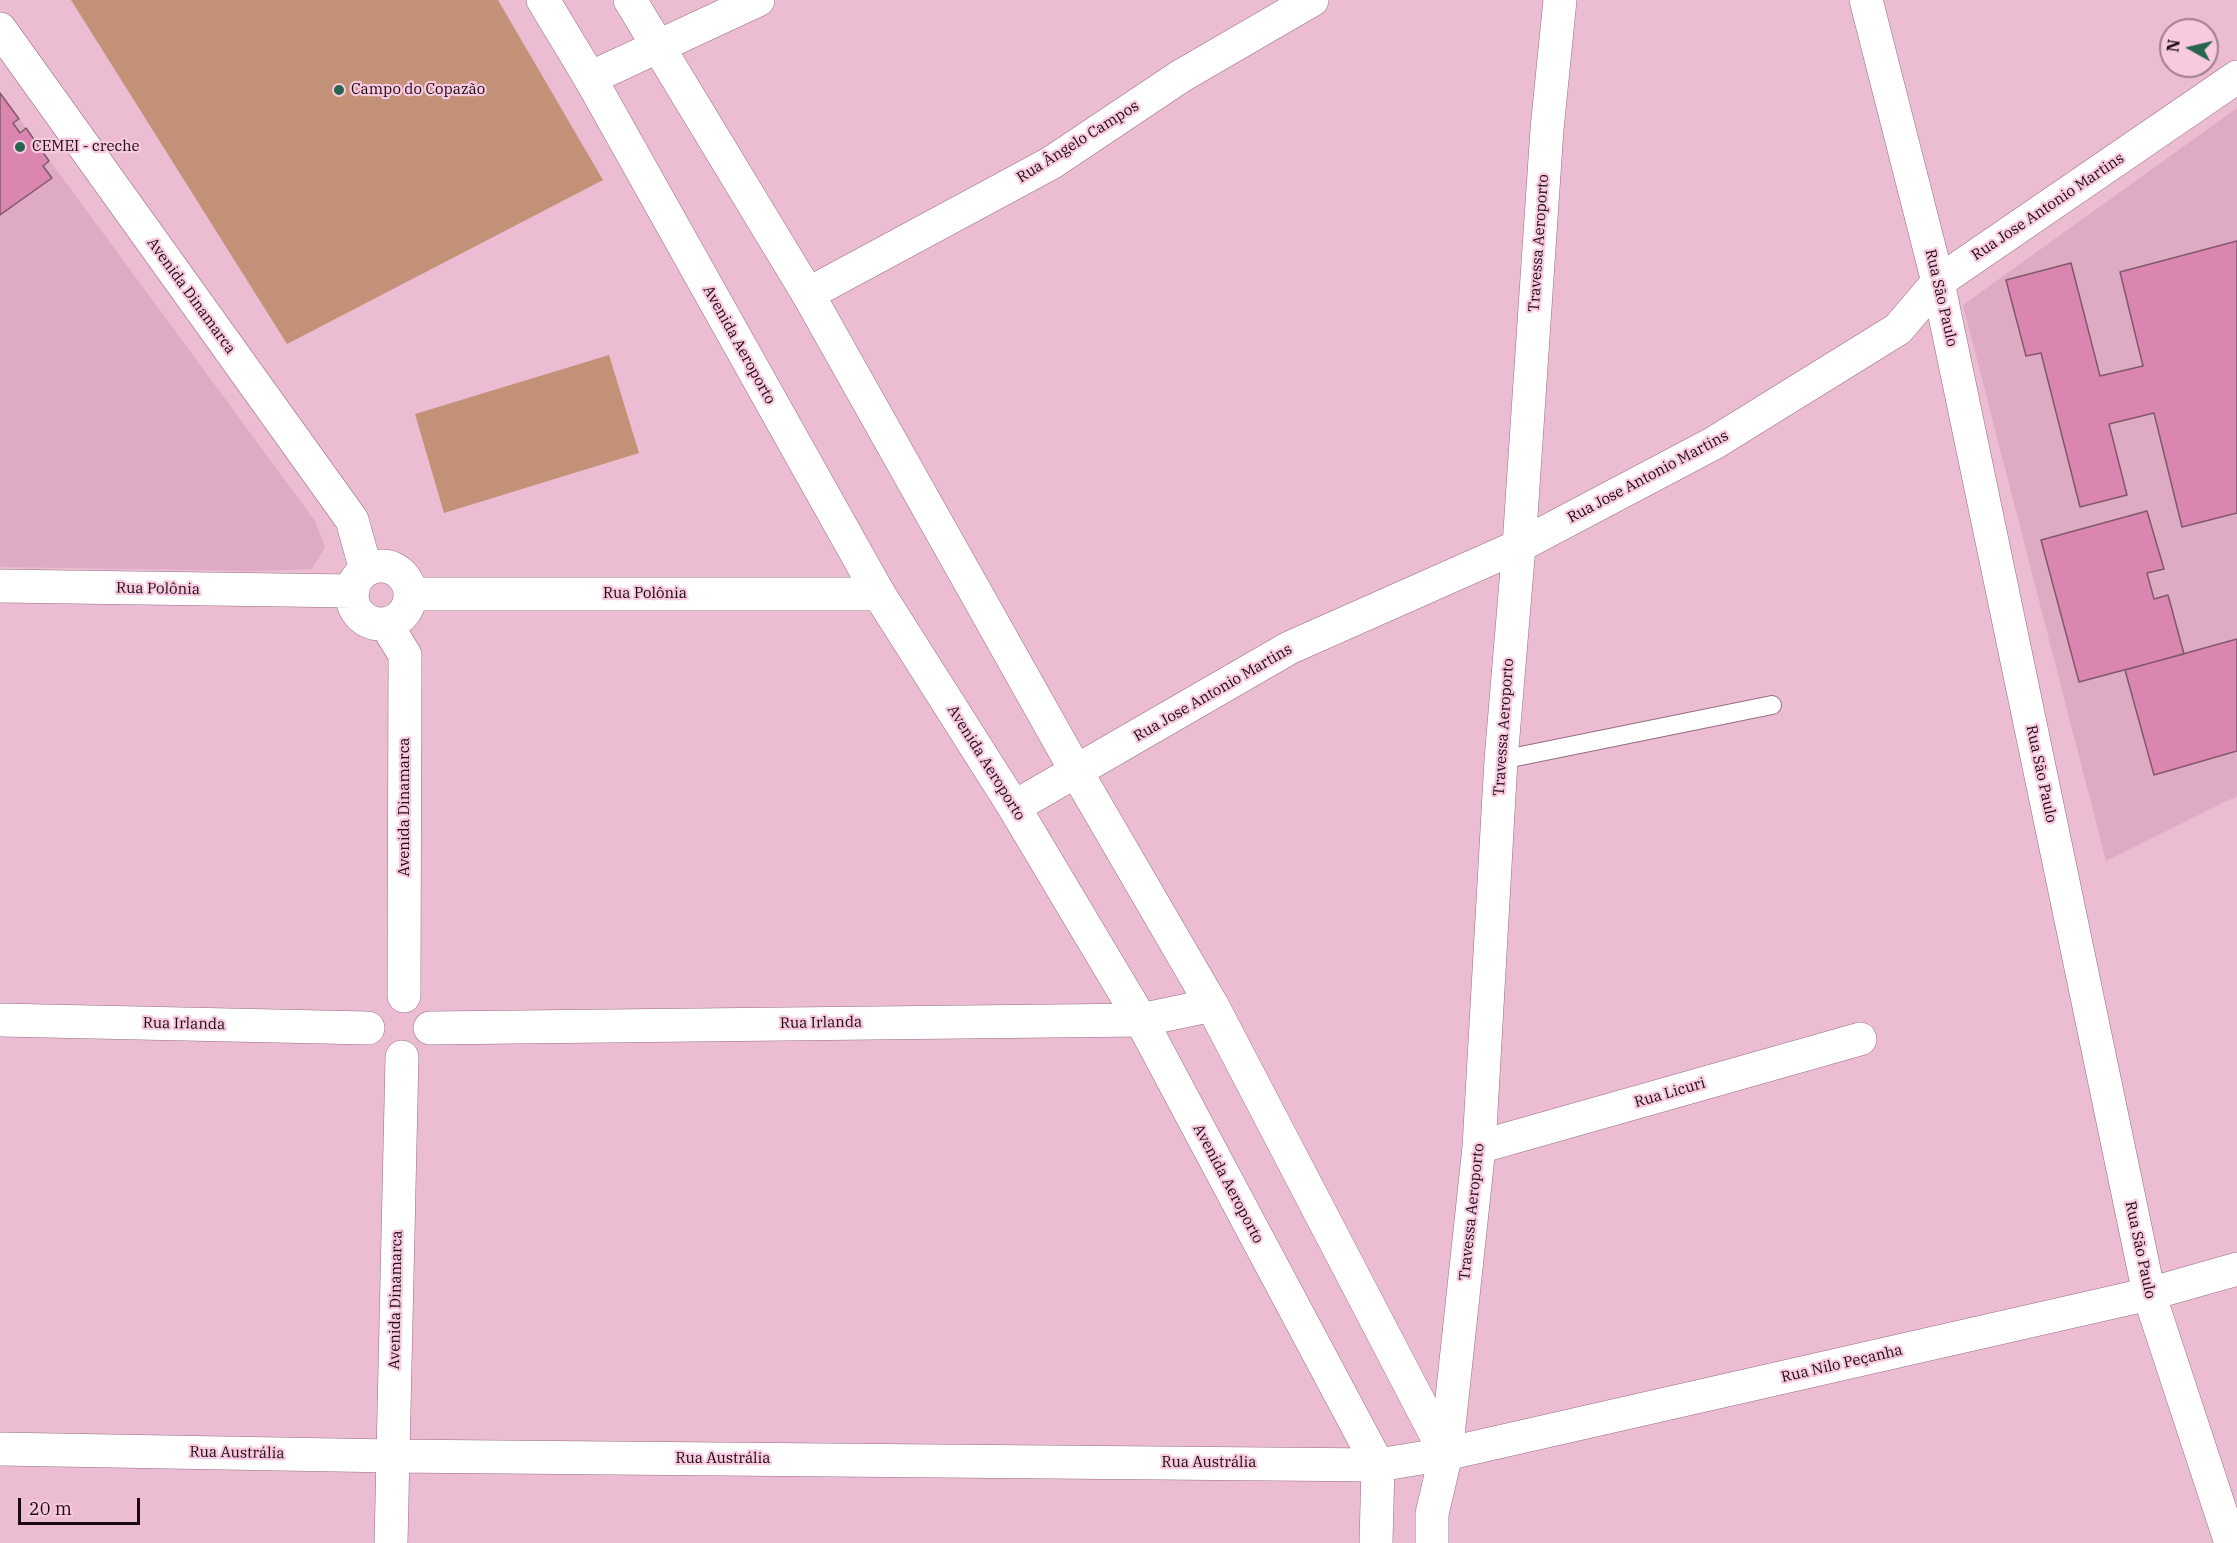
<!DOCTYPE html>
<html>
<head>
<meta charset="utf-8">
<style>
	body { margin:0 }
	#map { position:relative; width:2237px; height:1543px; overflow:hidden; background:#ebbcd2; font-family:"IBM Plex Serif",serif }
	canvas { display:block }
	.north { position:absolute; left:2159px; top:18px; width:60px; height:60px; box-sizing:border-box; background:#f8c9df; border:2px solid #9f7d8d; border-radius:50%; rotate:278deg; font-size:16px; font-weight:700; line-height:24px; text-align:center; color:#1a0b13 }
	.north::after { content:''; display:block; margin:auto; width:21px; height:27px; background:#276551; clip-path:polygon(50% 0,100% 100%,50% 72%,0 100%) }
	.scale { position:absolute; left:18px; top:1498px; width:122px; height:27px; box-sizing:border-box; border:3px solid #1a0b13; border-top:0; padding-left:8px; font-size:18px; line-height:21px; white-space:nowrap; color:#1a0b13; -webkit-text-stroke:4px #f8c9df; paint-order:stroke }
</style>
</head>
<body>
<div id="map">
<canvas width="2237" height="1543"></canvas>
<div class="north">N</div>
<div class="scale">20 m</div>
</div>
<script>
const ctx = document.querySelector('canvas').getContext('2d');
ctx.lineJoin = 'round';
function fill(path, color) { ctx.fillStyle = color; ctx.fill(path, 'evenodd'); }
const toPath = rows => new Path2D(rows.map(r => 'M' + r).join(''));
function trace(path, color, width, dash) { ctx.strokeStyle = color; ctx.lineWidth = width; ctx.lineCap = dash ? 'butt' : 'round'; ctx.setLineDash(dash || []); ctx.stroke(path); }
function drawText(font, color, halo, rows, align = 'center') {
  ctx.font = font + ' "IBM Plex Serif",serif'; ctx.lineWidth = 4.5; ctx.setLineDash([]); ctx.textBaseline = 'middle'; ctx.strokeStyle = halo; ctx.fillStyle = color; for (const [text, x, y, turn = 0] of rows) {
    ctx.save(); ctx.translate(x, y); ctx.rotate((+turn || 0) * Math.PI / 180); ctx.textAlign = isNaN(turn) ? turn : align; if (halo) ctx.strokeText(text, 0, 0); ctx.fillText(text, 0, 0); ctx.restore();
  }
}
fill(toPath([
	[0,93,315,521,325,547,312,569,257,571,0,567],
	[2237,108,2237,796,2106,861,1963,305]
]), '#dfabc4');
fill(toPath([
	[71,0,498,0,603,180,287,344],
	[609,355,639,453,444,513,415,414]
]), '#c29177');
const building = toPath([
	[0,93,19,119,13,123,20,133,26,128,49,161,43,166,52,178,0,215,0,93],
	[2237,241,2237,513,2182,527,2154,413,2109,424,2127,495,2080,507,2041,353,2026,356,2006,280,2071,263,2100,376,2143,366,2120,272,2237,241],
	[2147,511,2164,569,2147,573,2154,599,2168,595,2184,654,2079,682,2041,540,2147,511],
	[2237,639,2237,751,2154,775,2125,670,2237,639]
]);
fill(building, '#da86b0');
trace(building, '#81586c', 1.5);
const service = toPath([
	[1501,760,1772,705]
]);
const minor = toPath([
	[1866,0,1938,282,2149,1294,2231,1543],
	[0,29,352,520,366,570],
	[590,78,758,0],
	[808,294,1051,163,1181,76,1312,0],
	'352 595a29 29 0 1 1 58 0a29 29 0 1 1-58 0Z',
	[0,586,353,591],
	[410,594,879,594],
	[386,624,405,655,404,996],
	[1014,807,1289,648,1519,546,1714,443,1898,329,1938,282,2237,77],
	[0,1020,368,1028],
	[430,1028,1141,1020,1212,1005],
	[1479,1147,1860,1039],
	[0,1449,392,1456,1378,1465,1446,1454,2149,1294,2237,1269],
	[1446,1454,1479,1147,1501,760,1519,546,1547,129,1560,0],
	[391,1543,402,1057]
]);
const tertiary = toPath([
	[543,0,590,78,879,594,1014,807,1141,1020,1378,1465,1376,1543],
	[630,0,808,294,1076,771,1212,1005,1446,1454,1432,1514,1432,1543]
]);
trace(service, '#976d81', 20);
trace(minor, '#976d81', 34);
trace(tertiary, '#976d81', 34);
trace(service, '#fff', 18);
trace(minor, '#fff', 33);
trace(tertiary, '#fff', 33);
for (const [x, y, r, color] of [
	[339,90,6,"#276551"],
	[20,147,6,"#276551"]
]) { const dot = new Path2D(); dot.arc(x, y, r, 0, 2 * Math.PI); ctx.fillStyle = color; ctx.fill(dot); trace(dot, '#f8c9df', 2); }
drawText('15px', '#1a0b13', '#f8c9df', [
	["Campo do Copazão",351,90],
	["CEMEI - creche",32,147]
], 'left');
drawText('15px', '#1a0b13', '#f8c9df', [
	["Rua Ângelo Campos",1078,142,-32],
	["Rua Jose Antonio Martins",2048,207,-34],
	["Travessa Aeroporto",1539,243,-86],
	["Avenida Dinamarca",191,296,54],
	["Rua São Paulo",1941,298,77],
	["Avenida Aeroporto",739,345,61],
	["Rua Jose Antonio Martins",1648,477,-28],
	["Rua Polônia",158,589,1],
	["Rua Polônia",645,594],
	["Rua Jose Antonio Martins",1213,693,-30],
	["Travessa Aeroporto",1504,727,-86],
	["Avenida Aeroporto",986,763,58],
	["Rua São Paulo",2041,774,78],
	["Avenida Dinamarca",405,807,-90],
	["Rua Irlanda",821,1023,-1],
	["Rua Irlanda",184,1024,1],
	["Rua Licuri",1670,1093,-16],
	["Avenida Aeroporto",1228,1184,62],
	["Travessa Aeroporto",1472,1212,-84],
	["Rua São Paulo",2140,1250,78],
	["Avenida Dinamarca",396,1300,-89],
	["Rua Nilo Peçanha",1842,1364,-13],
	["Rua Austrália",237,1453,1],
	["Rua Austrália",723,1459],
	["Rua Austrália",1209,1463]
]);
</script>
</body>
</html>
